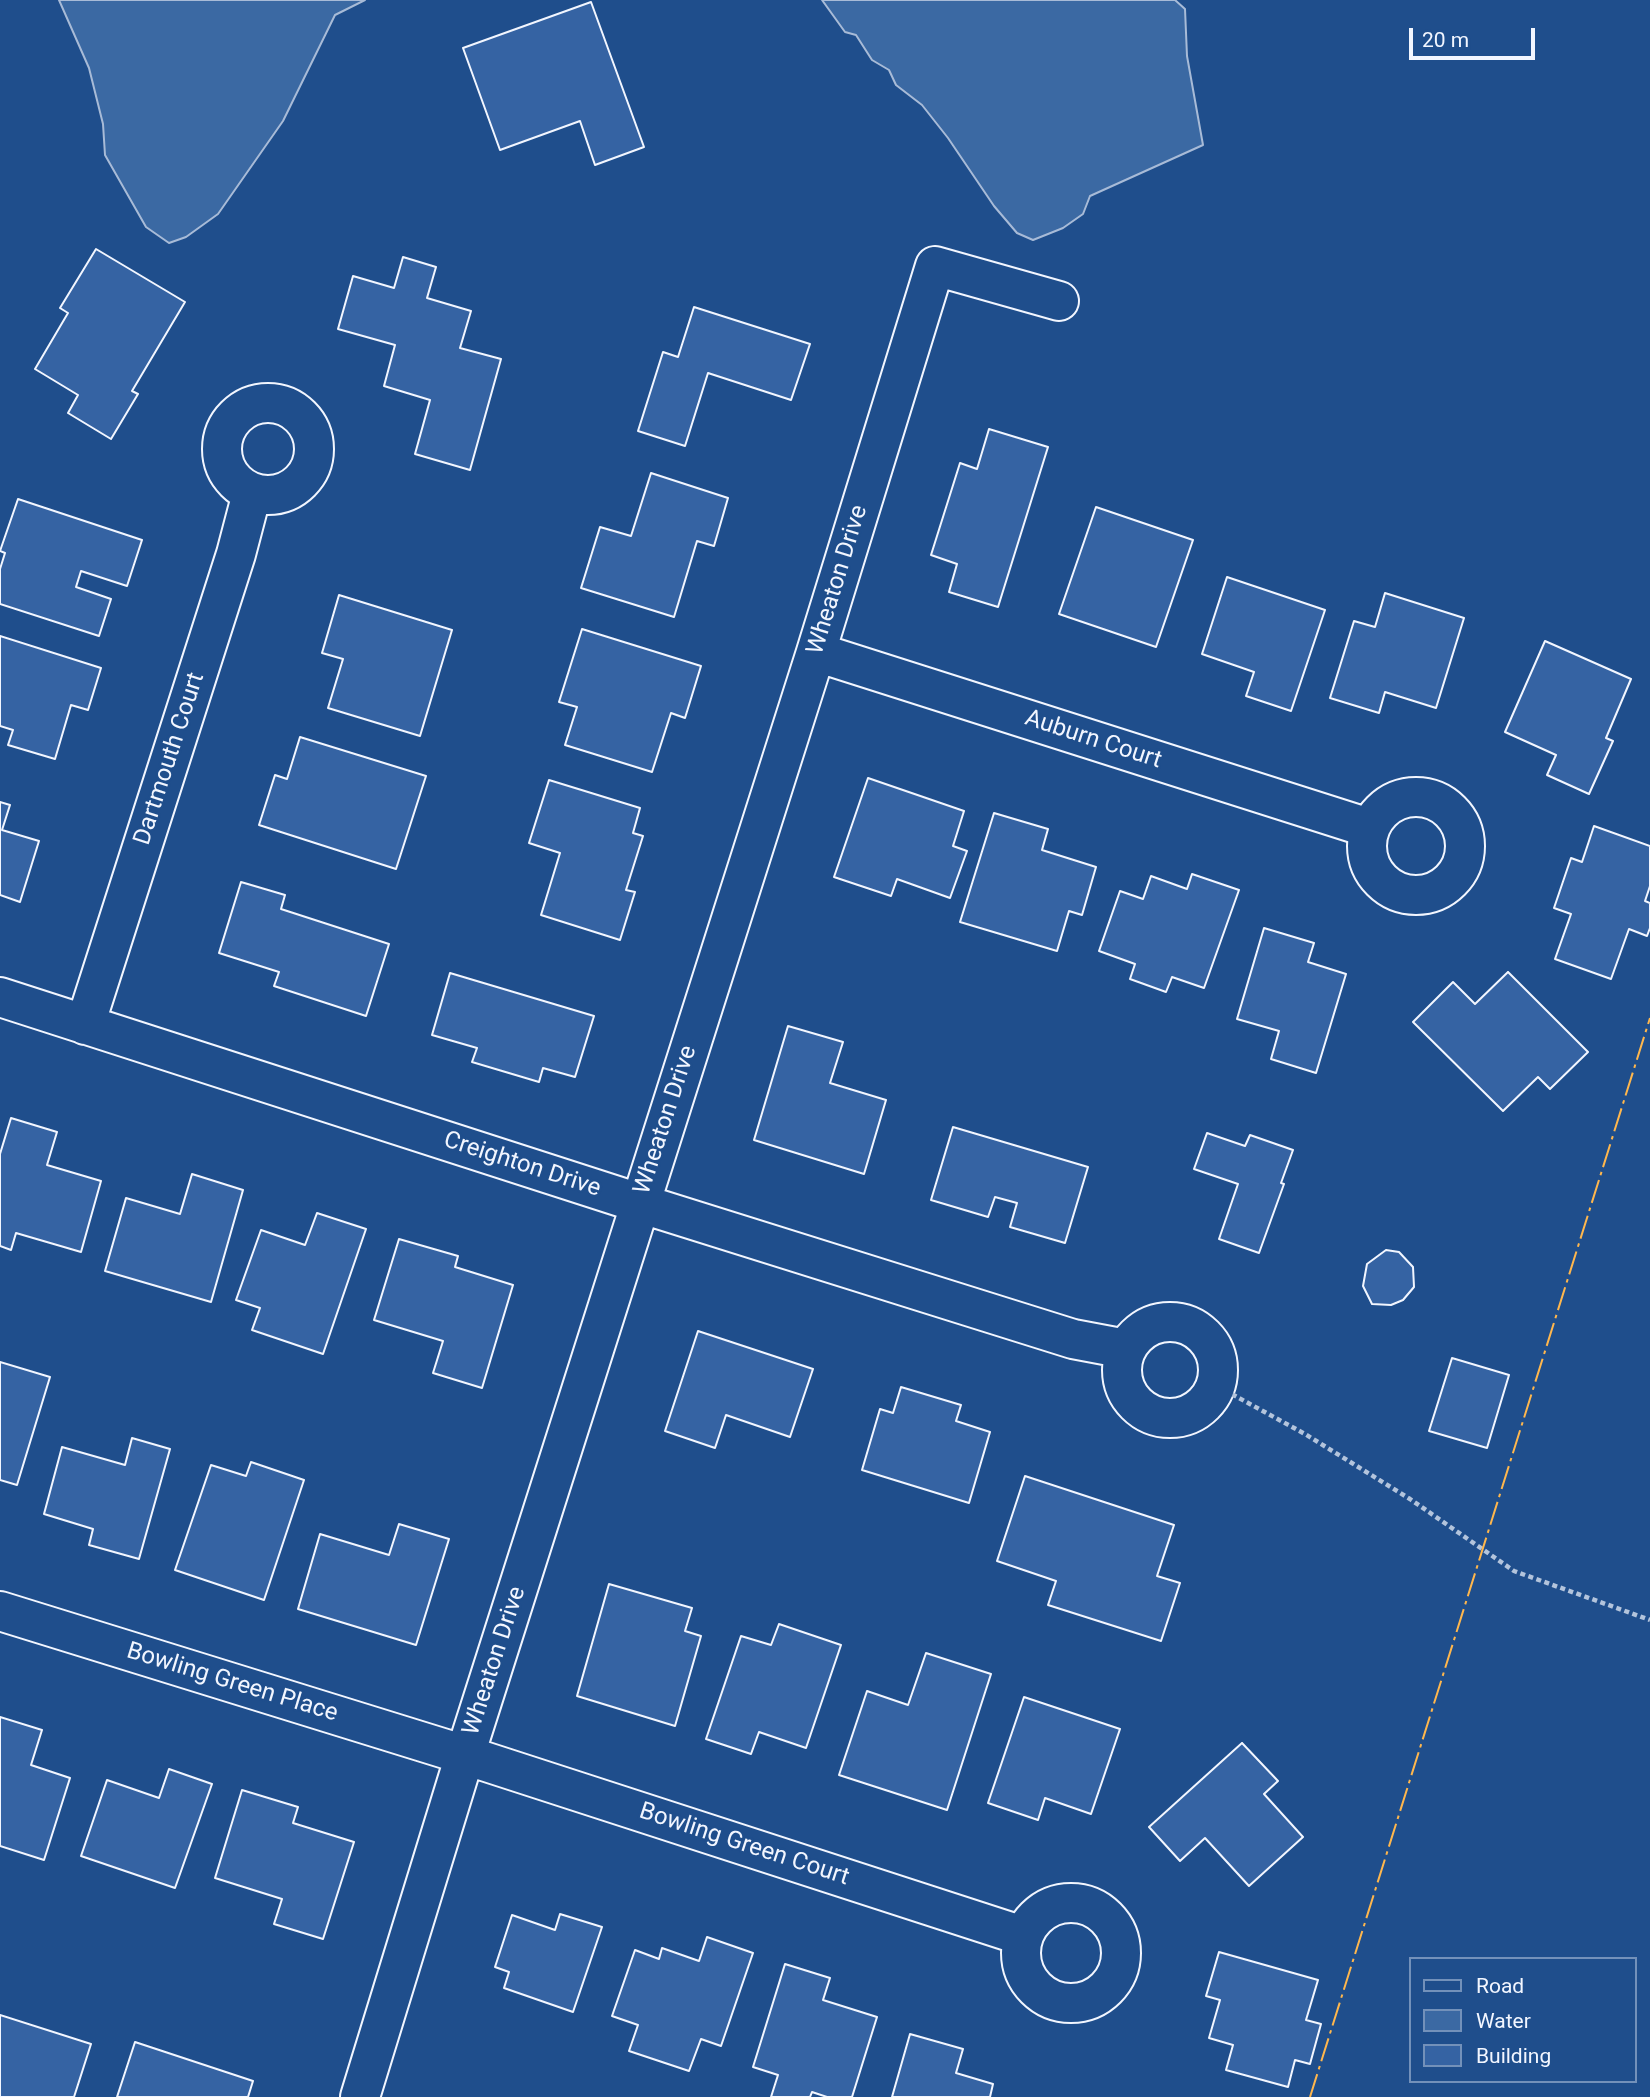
<!DOCTYPE html>
<html>
<head>
<meta charset="utf-8">
<style>
	body { margin:0 }
	#map { position:relative; width:1650px; height:2097px; overflow:hidden; background:#1f4e8c; font-family:Roboto,sans-serif }
	canvas { display:block }
	.legend { position:absolute; left:1409px; top:1957px; width:228px; height:126px; box-sizing:border-box; background:#1f4e8c; border:2px solid #7391ba; margin:0; padding:9px 12px; list-style:none; font-size:21px; color:#f2f6ff }
	.legend li { display:flex; align-items:center; gap:14px; height:35px }
	.legend b { width:35px; border:2px solid #7391ba }
	.scale { position:absolute; left:1409px; top:28px; width:126px; height:32px; box-sizing:border-box; border:4px solid #f2f6ff; border-top:0; padding-left:9px; font-size:21px; line-height:24px; white-space:nowrap; color:#f2f6ff; -webkit-text-stroke:5px #1f4e8c; paint-order:stroke }
</style>
</head>
<body>
<div id="map">
<canvas width="1650" height="2097"></canvas>
<ul class="legend">
<li><b style="height:9px;background:#1f4e8c"></b>Road</li>
<li><b style="height:19px;background:#3b69a3"></b>Water</li>
<li><b style="height:19px;background:#3563a3"></b>Building</li>
</ul>
<div class="scale">20 m</div>
</div>
<script>
const ctx = document.querySelector('canvas').getContext('2d');
ctx.lineJoin = 'round';
function fill(path, color) { ctx.fillStyle = color; ctx.fill(path, 'evenodd'); }
const toPath = rows => new Path2D(rows.map(r => 'M' + r).join(''));
function trace(path, color, width, dash) { ctx.strokeStyle = color; ctx.lineWidth = width; ctx.lineCap = dash ? 'butt' : 'round'; ctx.setLineDash(dash || []); ctx.stroke(path); }
function drawText(font, color, halo, rows, align = 'center') {
  ctx.font = font + ' Roboto,sans-serif'; ctx.lineWidth = 5; ctx.setLineDash([]); ctx.textBaseline = 'middle'; ctx.strokeStyle = halo; ctx.fillStyle = color; for (const [text, x, y, turn = 0] of rows) {
    ctx.save(); ctx.translate(x, y); ctx.rotate((+turn || 0) * Math.PI / 180); ctx.textAlign = isNaN(turn) ? turn : align; if (halo) ctx.strokeText(text, 0, 0); ctx.fillText(text, 0, 0); ctx.restore();
  }
}
const water = toPath([
	[59,0,365,0,335,15,283,121,218,214,186,237,169,243,146,227,105,155,103,124,89,68,59,0],
	[822,0,1175,0,1185,9,1187,56,1203,145,1090,196,1083,214,1063,228,1033,240,1017,233,994,206,948,138,922,105,896,85,889,70,872,60,856,35,845,32,822,0]
]);
fill(water, '#3b69a3');
trace(water, '#a8bbd7', 2);
const building = toPath([
	[591,2,644,147,595,165,580,121,500,150,463,48,591,2],
	[96,249,185,302,132,391,138,394,111,439,68,413,78,395,35,369,68,313,60,308,96,249],
	[403,257,436,267,427,298,471,311,460,348,501,359,470,470,415,454,430,400,384,386,395,345,338,329,353,276,394,288,403,257],
	[694,307,810,344,791,400,708,373,685,446,638,431,663,352,678,357,694,307],
	[989,429,1048,447,998,607,949,592,957,564,931,555,960,463,977,469,989,429],
	[651,473,728,498,714,546,697,541,674,617,581,588,600,527,631,536,651,473],
	[18,499,142,540,127,586,81,571,76,587,111,599,99,636,0,604,0,569,5,553,0,551,18,499],
	[1096,507,1193,540,1156,647,1059,614,1096,507],
	[1227,577,1325,610,1291,711,1246,696,1254,672,1202,654,1227,577],
	[1385,593,1464,618,1436,708,1385,692,1379,713,1330,698,1354,621,1375,627,1385,593],
	[339,595,452,630,420,736,328,708,343,659,322,653,339,595],
	[582,629,701,666,685,718,671,713,652,772,565,745,577,707,559,702,582,629],
	[0,636,101,668,88,710,71,705,55,759,8,745,13,730,0,726,0,636],
	[1545,641,1631,679,1606,738,1613,741,1589,794,1547,775,1556,755,1505,732,1545,641],
	[300,737,426,776,396,869,259,825,275,775,287,779,300,737],
	[868,778,964,811,953,846,967,851,950,898,897,879,891,896,834,877,868,778],
	[549,780,640,808,633,833,643,836,626,890,635,892,620,940,541,915,560,853,529,843,549,780],
	[0,802,10,805,2,830,39,841,20,902,0,895,0,802],
	[994,813,1048,829,1042,850,1096,867,1082,915,1069,911,1057,951,960,922,994,813],
	[1594,826,1650,846,1650,886,1645,901,1650,903,1650,928,1647,936,1629,929,1611,979,1555,959,1571,914,1554,908,1571,858,1582,862,1594,826],
	[1192,874,1239,890,1204,988,1172,977,1166,992,1130,979,1135,964,1099,951,1120,891,1143,899,1151,876,1187,889,1192,874],
	[241,882,285,895,281,909,389,944,366,1016,274,986,279,972,219,953,241,882],
	[1264,928,1314,943,1308,962,1346,974,1316,1073,1271,1059,1279,1031,1237,1019,1264,928],
	[1508,972,1588,1052,1550,1089,1538,1077,1503,1111,1413,1022,1453,982,1475,1004,1508,972],
	[450,973,594,1016,575,1077,543,1068,539,1082,472,1062,477,1048,432,1035,450,973],
	[788,1026,843,1042,830,1083,886,1100,864,1174,754,1140,788,1026],
	[11,1118,57,1132,47,1165,101,1181,81,1252,16,1233,11,1250,0,1246,0,1154,11,1118],
	[953,1127,1088,1167,1065,1243,1010,1227,1017,1203,995,1197,988,1217,931,1200,953,1127],
	[1207,1133,1245,1146,1250,1135,1293,1150,1281,1183,1284,1184,1259,1253,1219,1239,1238,1184,1194,1169,1207,1133],
	[192,1174,243,1190,211,1302,105,1271,126,1198,180,1214,192,1174],
	[317,1213,366,1229,323,1354,252,1330,260,1308,236,1300,261,1230,305,1245,317,1213],
	[399,1239,458,1256,455,1267,513,1285,482,1388,433,1373,443,1341,374,1320,399,1239],
	[1386,1250,1399,1252,1413,1267,1414,1287,1403,1300,1391,1305,1372,1304,1363,1286,1367,1264,1386,1250],
	[698,1331,813,1369,790,1437,726,1415,715,1448,665,1431,698,1331],
	[1452,1358,1509,1375,1487,1448,1429,1431,1452,1358],
	[0,1362,50,1377,17,1485,0,1480,0,1362],
	[901,1387,961,1405,956,1421,990,1432,969,1503,862,1470,880,1409,893,1413,901,1387],
	[132,1438,170,1449,139,1559,89,1545,93,1529,44,1514,62,1447,125,1465,132,1438],
	[251,1462,304,1480,264,1600,175,1570,211,1465,246,1476,251,1462],
	[1025,1476,1174,1525,1157,1576,1180,1583,1161,1641,1048,1605,1056,1581,997,1561,1025,1476],
	[399,1524,449,1539,416,1645,298,1609,320,1534,389,1555,399,1524],
	[609,1584,692,1608,685,1631,701,1636,675,1726,577,1696,609,1584],
	[779,1624,841,1645,806,1748,759,1732,751,1754,706,1739,741,1636,771,1645,779,1624],
	[926,1653,991,1674,947,1810,839,1775,867,1691,908,1705,926,1653],
	[1024,1697,1120,1729,1091,1814,1045,1798,1038,1820,988,1803,1024,1697],
	[0,1717,42,1730,31,1765,70,1778,44,1860,0,1846,0,1717],
	[1242,1743,1278,1781,1264,1794,1303,1837,1249,1886,1205,1838,1180,1861,1149,1827,1242,1743],
	[169,1769,212,1784,175,1888,81,1856,107,1780,159,1798,169,1769],
	[242,1790,298,1807,293,1823,354,1842,323,1939,274,1924,282,1899,215,1878,242,1790],
	[560,1914,602,1927,573,2012,504,1988,509,1972,495,1967,512,1915,555,1930,560,1914],
	[707,1937,753,1953,721,2046,701,2039,689,2071,629,2051,638,2025,612,2016,635,1950,659,1959,662,1948,699,1961,707,1937],
	[1219,1952,1318,1980,1306,2020,1321,2024,1310,2064,1295,2060,1288,2087,1226,2070,1233,2045,1209,2038,1220,2000,1206,1996,1219,1952],
	[785,1964,830,1978,823,2000,877,2017,852,2097,827,2097,812,2092,810,2097,771,2097,778,2075,753,2067,785,1964],
	[0,2015,91,2044,74,2097,0,2097,0,2015],
	[910,2034,963,2049,956,2073,993,2084,990,2097,892,2097,910,2034],
	[135,2042,253,2081,248,2097,117,2097,135,2042]
]);
fill(building, '#3563a3');
trace(building, '#f2f6ff', 2);
const minor = toPath([
	'222 449a46 46 0 1 1 92 0a46 46 0 1 1-92 0Z',
	[816,652,1369,828],
	'1367 846a49 49 0 1 1 98 0a49 49 0 1 1-98 0Z',
	[0,997,639,1203,1073,1339,1126,1349],
	[85,1025,236,554,252,493],
	'1122 1370a48 48 0 1 1 96 0a48 48 0 1 1-96 0Z',
	[0,1611,465,1755,1023,1936],
	'1021 1953a50 50 0 1 1 100 0a50 50 0 1 1-100 0Z',
	[360,2097,465,1755,816,652,935,266,1059,301]
]);
trace(minor, '#f2f6ff', 42);
trace(toPath([
	[1217,1386,1305,1434,1410,1499,1514,1571,1650,1620]
]), '#b3c4dc', 4.5, [5, 3.5]);
trace(minor, '#1f4e8c', 38);
trace(toPath([
	[1310,2097,1650,1018]
]), '#ffb74d', 2, [24, 5, 3.5, 5]);
drawText('24px', '#f2f6ff', '#1f4e8c', [
	["Wheaton Drive",838,580,-73],
	["Auburn Court",1093,740,18],
	["Dartmouth Court",170,759,-72],
	["Wheaton Drive",666,1120,-72],
	["Creighton Drive",522,1165,18],
	["Wheaton Drive",495,1661,-72],
	["Bowling Green Place",232,1683,17],
	["Bowling Green Court",744,1845,18]
]);
</script>
</body>
</html>
